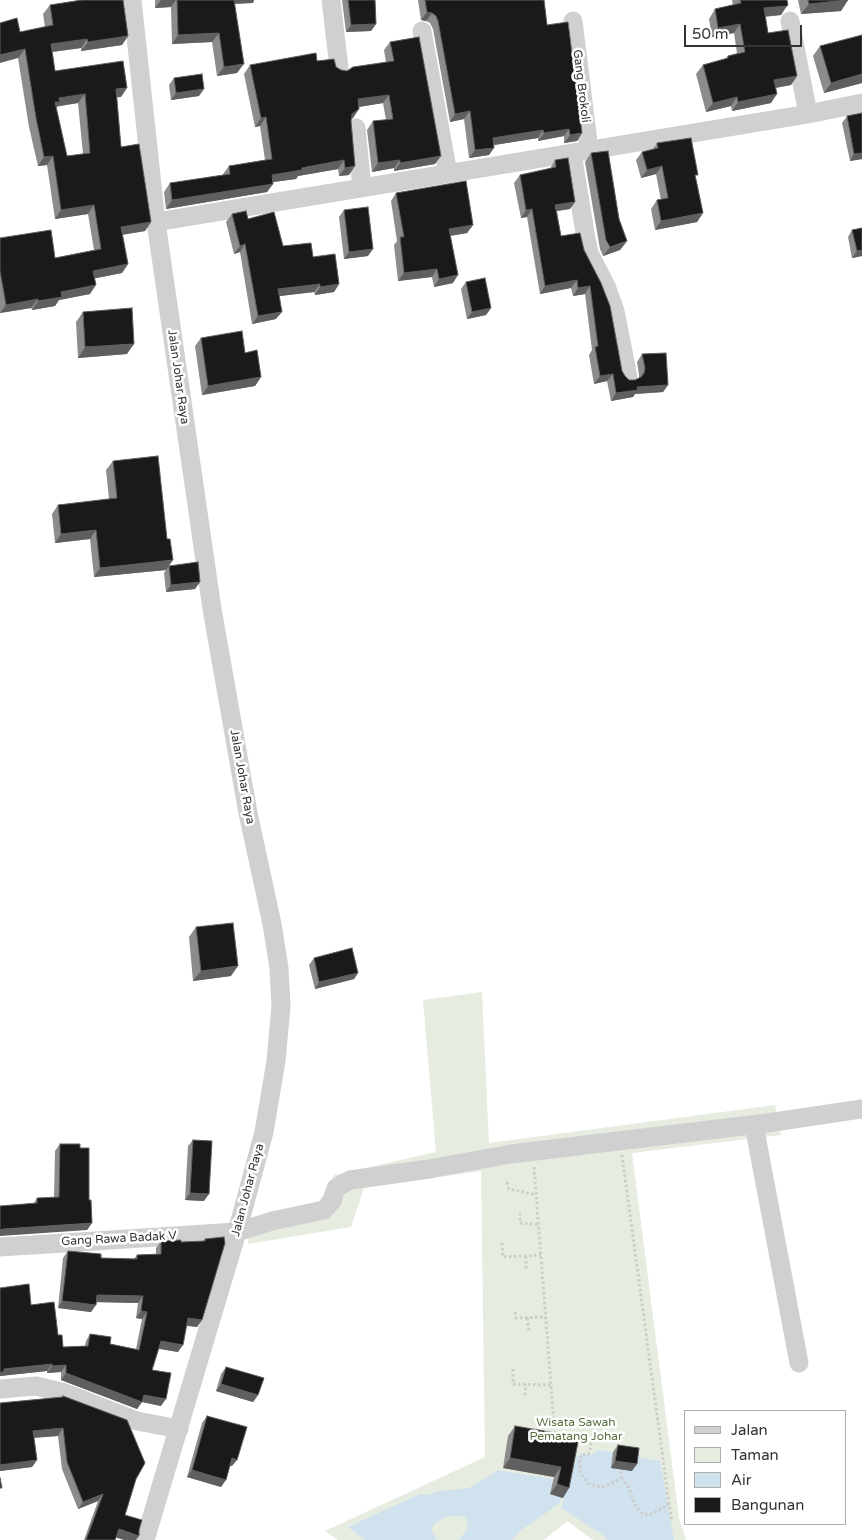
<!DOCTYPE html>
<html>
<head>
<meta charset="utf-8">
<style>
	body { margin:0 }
	#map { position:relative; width:862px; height:1540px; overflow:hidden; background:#fff; font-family:"Varela Round",sans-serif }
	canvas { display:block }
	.legend { position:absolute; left:684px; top:1410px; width:162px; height:115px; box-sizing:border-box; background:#fff; border:1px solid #adadad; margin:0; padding:6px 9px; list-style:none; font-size:15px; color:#333 }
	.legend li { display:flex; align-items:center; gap:10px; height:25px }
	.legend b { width:25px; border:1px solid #adadad }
	.scale { position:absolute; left:684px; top:25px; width:118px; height:22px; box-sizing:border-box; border:2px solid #333; border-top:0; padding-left:6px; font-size:15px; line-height:18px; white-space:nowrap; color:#333; -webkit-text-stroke:4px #fff; paint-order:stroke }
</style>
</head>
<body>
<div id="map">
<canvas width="862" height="1540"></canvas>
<ul class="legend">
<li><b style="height:6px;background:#d0d0d0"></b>Jalan</li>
<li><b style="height:14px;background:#e6ecdf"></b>Taman</li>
<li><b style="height:14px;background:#cfe2ee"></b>Air</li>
<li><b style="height:14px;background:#1a1a1a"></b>Bangunan</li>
</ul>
<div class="scale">50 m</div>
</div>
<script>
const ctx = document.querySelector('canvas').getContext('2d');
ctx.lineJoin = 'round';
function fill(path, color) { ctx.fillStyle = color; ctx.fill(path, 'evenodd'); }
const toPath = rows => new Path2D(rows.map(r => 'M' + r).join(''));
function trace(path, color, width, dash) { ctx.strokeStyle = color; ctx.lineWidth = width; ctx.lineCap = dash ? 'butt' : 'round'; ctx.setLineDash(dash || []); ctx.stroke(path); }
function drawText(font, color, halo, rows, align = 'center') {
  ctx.font = font + ' "Varela Round",sans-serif'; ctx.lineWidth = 5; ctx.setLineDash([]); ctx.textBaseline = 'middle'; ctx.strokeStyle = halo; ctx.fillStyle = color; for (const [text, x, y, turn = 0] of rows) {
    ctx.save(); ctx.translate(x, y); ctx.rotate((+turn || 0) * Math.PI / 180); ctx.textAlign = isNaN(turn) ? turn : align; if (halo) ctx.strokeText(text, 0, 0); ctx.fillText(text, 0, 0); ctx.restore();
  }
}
fill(toPath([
	[482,992,489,1143,775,1105,781,1135,632,1153,679,1518,686,1540,593,1540,567,1521,544,1540,338,1540,325,1531,485,1457,481,1171,364,1188,351,1227,248,1244,250,1218,320,1201,334,1175,436,1152,423,1000]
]), '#e6ecdf');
fill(toPath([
	[599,1450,660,1461,674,1540,608,1540,600,1533,561,1508,576,1457,582,1453,591,1455],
	[498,1470,565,1481,560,1503,520,1531,511,1540,459,1540,468,1528,466,1518,461,1516,448,1516,435,1523,431,1530,437,1540,365,1540,348,1527,420,1494,426,1495,441,1491,469,1488]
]), '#cfe2ee');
trace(toPath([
	[622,1155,669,1504],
	[534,1167,555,1437],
	[507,1182,509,1189,536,1195],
	[520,1213,520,1223,539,1225],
	[502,1243,503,1257,541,1255],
	[526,1256,526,1270],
	[515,1312,516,1318,546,1317],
	[527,1318,529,1331],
	[513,1369,513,1384,551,1385],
	[525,1395,526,1384],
	[575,1441,591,1444,590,1452,588,1454,581,1455,579,1460,580,1472,588,1483,592,1485,602,1487,615,1482,621,1478,621,1470],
	[621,1478,628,1486,636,1507,643,1514,649,1515,654,1513,669,1504,672,1521]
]), '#cdcdcd', 3, [2.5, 2.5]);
trace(toPath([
	[132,0,156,222,212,609,248,813,272,924,279,968,281,1006,276,1061,264,1132,237,1232,145,1540],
	[331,0,339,68],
	[573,21,589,150],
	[790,21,808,114],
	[422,31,448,174],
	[356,128,362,188],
	[572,153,586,239,589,253,606,286,615,311,628,377],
	[156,222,808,114,862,103],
	[754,1125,799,1363],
	[0,1247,237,1232,272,1221,324,1210,332,1201,336,1188,350,1180,429,1169,511,1154,767,1123,862,1109],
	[0,1389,36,1386,65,1393,137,1421,179,1429]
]), '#d0d0d0', 19);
fill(toPath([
	[77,0,123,0,128,36,122,45,81,51,81,48,52,52,55,71,121,97,117,97,121,147,151,222,145,231,122,235,128,264,122,273,95,278,90,294,59,300,55,306,32,310,31,308,0,313,0,238,55,258,94,250,88,214,55,219,47,165,38,166,29,127,18,58,20,32,45,27,43,14,50,5,76,1],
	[78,103,83,154,67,156,56,107],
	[155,0,254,0,253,3,235,4,237,73,217,76,212,42,172,44,171,7,155,8],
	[342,0,375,0,376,24,371,31,346,32],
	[418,0,544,0,547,25,582,133,577,141,564,143,564,136,538,141,538,138,494,145,489,155,469,158,464,119,450,122,433,29,430,23,426,21,421,20],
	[732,0,787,0,781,15,765,17,768,33,797,76,791,85,776,88,771,103,732,111,731,106,706,112,696,74,703,65,725,59,728,56,737,53,734,33,712,37,709,19,715,9,733,5],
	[798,0,848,0,841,11,801,14],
	[390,42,435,164,394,171,394,168,372,172,367,130,373,121,386,120,383,103,359,107,353,118,351,119,349,175,339,176,338,169,298,176,296,179,273,182,273,184,267,192,166,209,164,192,170,183,223,175,223,174,229,166,265,160,260,126,255,127,244,74,250,65,317,61,336,67,341,70,347,71,386,62,384,50],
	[820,46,862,83,824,93,813,56],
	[174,78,199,96,171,100,169,85],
	[847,116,862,159,850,161,842,123],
	[657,143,696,178,703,213,697,222,655,230,651,209,657,200,661,200,656,174,641,178,636,160,642,152,653,149],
	[591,153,619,219,627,241,620,250,603,256,600,249,585,162],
	[555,160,570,209,557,211,561,236,584,250,622,371,625,376,629,380,635,380,639,379,639,375,637,362,642,354,668,385,663,392,635,394,633,397,611,401,607,381,594,384,589,355,592,350,585,294,573,296,571,288,540,294,527,217,521,218,514,183,520,175,550,169],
	[396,193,473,225,467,233,450,236,453,283,434,287,432,277,398,281,394,245,397,241,391,201],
	[344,210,368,256,344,259,339,217],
	[232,214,248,219,283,246,313,257,339,284,334,292,315,295,314,292,279,296,276,319,252,324,240,252,234,254,226,222],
	[862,228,862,256,852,258,848,237,852,230],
	[466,282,491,308,486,315,467,319,461,289],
	[83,312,127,354,78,358,76,322],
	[201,338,245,353,261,377,255,386,202,395,195,346],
	[113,461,169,566,200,582,195,589,166,592,164,573,166,570,94,577,90,539,55,543,52,514,58,505,109,499,106,470],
	[196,927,231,976,193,981,189,937],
	[314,958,358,973,354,979,315,989,309,965],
	[193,1140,204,1201,185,1200,188,1146],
	[60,1144,80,1148,89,1200,92,1223,87,1230,34,1203,37,1198,54,1198,55,1151],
	[205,1239,202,1320,197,1327,187,1326,178,1352,159,1349,152,1370,161,1406,142,1402,137,1409,61,1380,61,1372,47,1373,47,1371,0,1376,0,1377,0,1288,31,1305,58,1335,63,1347,85,1346,86,1341,90,1334,110,1344,136,1349,142,1319,136,1318,138,1303,96,1302,91,1312,58,1308,63,1258,68,1251,101,1258,134,1259,137,1255,156,1254,156,1248,161,1241,181,1242,203,1241],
	[226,1367,258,1395,253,1402,216,1391,221,1374],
	[63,1396,136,1479,115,1540,84,1540,98,1501,78,1509,62,1469,58,1436,34,1438,37,1460,32,1467,0,1471,0,1403,62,1397],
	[207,1416,232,1466,230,1466,221,1487,187,1477,202,1423],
	[515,1426,579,1437,563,1498,550,1494,554,1477,503,1468,508,1436],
	[618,1445,632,1471,611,1468,613,1452]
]), '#8c8c8c');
fill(toPath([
	[161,0,176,0,171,7,155,8],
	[230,0,254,0,253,3,227,4],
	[848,0,841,11,801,14,809,4],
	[787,6,781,15,757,17,764,8],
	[427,12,432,13,426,21,421,20],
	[376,24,371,31,346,32,351,25],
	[740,24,734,33,712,37,718,28],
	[219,33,212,42,172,44,178,35],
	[128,36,122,45,81,51,88,42],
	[87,39,81,48,44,53,51,44],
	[25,49,18,58,0,63,0,55],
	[244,64,237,73,217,76,224,67],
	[862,74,862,83,824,93,831,83],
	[797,76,791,85,768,89,774,80],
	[127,88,121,97,110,98,116,89],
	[204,89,199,96,171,100,176,93],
	[85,94,78,103,57,106,54,111,49,111,59,98],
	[777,94,771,103,732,111,738,102],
	[389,95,383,103,352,108,358,99],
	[737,97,731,106,706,112,713,103],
	[359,109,353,118,346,123,352,114],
	[470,111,464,119,450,122,455,114],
	[266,117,260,126,255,127,261,118],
	[569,129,564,136,538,141,544,133],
	[543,130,538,138,488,146,493,138],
	[582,133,577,141,564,143,570,135],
	[494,148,489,155,469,158,475,150],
	[862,153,862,159,850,161,854,154],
	[53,156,47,165,38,166,44,157],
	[441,156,435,164,394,171,400,163],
	[344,160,338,169,298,176,296,179,266,183,272,175],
	[400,160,394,168,372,172,378,163],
	[355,166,349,175,339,176,345,168],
	[662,166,656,174,641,178,647,170],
	[273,184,267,192,166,209,172,200],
	[575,202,570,209,550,212,555,205],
	[94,205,88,214,55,219,61,210],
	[532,209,527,217,521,218,526,210],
	[703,213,697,222,655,230,661,221],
	[151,222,145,231,114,236,121,227],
	[473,225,467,233,443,237,449,229],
	[627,241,620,250,603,256,610,247],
	[245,244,240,252,234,254,240,246],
	[373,249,368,256,344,259,349,252],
	[862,250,862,256,852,258,857,251],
	[128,264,122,273,87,280,93,271],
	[437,269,432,277,398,281,404,273],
	[458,275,453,283,434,287,439,279],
	[577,280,571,288,540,294,545,286],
	[320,284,314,292,272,297,278,289],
	[339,284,334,292,315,295,320,287],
	[96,285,90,294,59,300,55,306,32,310,38,301,61,292],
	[590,286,585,294,573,296,578,288],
	[38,299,31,308,0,313,6,305],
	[491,308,486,315,467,319,472,312],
	[282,312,276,319,252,324,258,316],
	[134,344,127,354,78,358,85,347],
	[613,374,607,381,594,384,600,376],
	[261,377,255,386,202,395,208,386],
	[668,385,663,392,635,394,633,397,611,401,616,393,637,387],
	[96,530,90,539,55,543,61,534],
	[173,560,166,570,94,577,100,568],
	[200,582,195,589,166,592,171,585],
	[238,966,231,976,193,981,201,971],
	[358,973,354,979,315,989,319,982],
	[190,1193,209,1194,204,1201,185,1200],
	[92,1223,87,1230,0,1236,0,1230,4,1229],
	[97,1295,143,1296,138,1303,92,1302],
	[62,1301,96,1305,91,1312,58,1308],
	[141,1311,147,1312,142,1319,136,1318],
	[188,1318,202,1320,197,1327,183,1325],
	[161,1341,183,1345,178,1352,156,1348],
	[52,1364,47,1371,0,1376,0,1377,0,1373,4,1369],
	[66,1365,61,1372,47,1373,52,1366],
	[66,1373,144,1395,166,1399,161,1406,142,1402,137,1409,61,1380],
	[221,1384,258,1395,253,1402,216,1391],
	[63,1428,58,1436,28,1438,33,1431],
	[232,1458,237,1460,232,1466,228,1465],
	[510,1458,561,1467,554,1477,503,1468],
	[37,1460,32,1467,0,1471,0,1465],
	[615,1461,637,1464,632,1471,611,1468],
	[192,1470,226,1480,221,1487,187,1477],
	[557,1484,569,1488,563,1498,550,1494],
	[103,1494,98,1501,78,1509,83,1502],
	[119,1529,139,1536,136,1540,124,1540,114,1537]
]), '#5f5f5f');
const building = toPath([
	[82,0,123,0,128,36,88,42,87,39,51,44,55,71,123,61,127,88,116,89,121,147,139,144,151,222,121,227,128,264,93,271,96,285,61,292,62,297,38,301,38,299,6,305,0,271,0,238,51,230,55,258,101,249,94,205,61,210,53,156,44,157,36,118,25,49,0,55,0,23,17,18,20,32,53,25,50,5,82,0],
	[85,94,90,153,67,156,55,102,60,102,59,98,85,94],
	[177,0,234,0,244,64,224,67,219,33,178,35,177,0],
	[348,0,375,0,376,24,351,25,348,0],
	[425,0,544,0,547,25,568,22,582,133,570,135,569,129,544,133,543,130,493,138,494,148,475,150,470,111,455,114,438,21,436,16,432,13,427,12,425,0],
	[740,0,787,0,788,5,787,6,764,8,768,33,788,30,797,76,774,80,777,94,738,102,737,97,713,103,703,65,728,58,728,56,745,52,740,24,718,28,715,9,741,3,740,0],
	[808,0,848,0,809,4,808,0],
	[862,35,862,74,831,83,820,46,862,35],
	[419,37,441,156,400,163,400,160,378,163,373,121,393,119,389,95,358,99,359,109,352,114,351,121,355,166,345,168,344,160,302,168,302,170,272,175,273,184,172,200,170,183,230,174,229,166,272,159,266,117,261,118,250,65,316,53,317,61,334,59,336,67,341,70,347,71,353,67,394,61,390,42,419,37],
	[202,74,204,89,176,93,174,78,202,74],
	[862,113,862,153,854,154,847,116,862,113],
	[691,138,698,175,695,175,703,213,661,221,657,200,668,198,662,166,647,170,642,152,658,148,657,143,691,138],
	[608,151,619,219,627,241,610,247,606,240,591,153,608,151],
	[568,158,575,202,555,205,561,236,580,233,584,250,601,283,610,306,622,371,625,376,629,380,635,380,641,377,644,373,645,368,642,354,666,353,668,385,637,387,638,390,616,393,613,374,600,376,595,347,598,346,590,286,578,288,577,280,545,286,532,209,526,210,520,175,556,167,555,160,568,158],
	[466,181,473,225,449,229,458,275,439,279,437,269,404,273,400,237,404,237,396,193,466,181],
	[368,207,373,249,349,252,344,210,368,207],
	[246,211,248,219,274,212,283,246,311,243,313,257,335,254,339,284,320,287,320,284,278,289,282,312,258,316,245,244,240,246,232,214,246,211],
	[862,228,862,250,857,251,852,230,862,228],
	[485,278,491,308,472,312,466,282,485,278],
	[132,308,134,344,85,347,83,312,132,308],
	[242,331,245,353,257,350,261,377,208,386,201,338,242,331],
	[158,456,167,539,170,539,173,560,100,568,96,530,61,534,58,505,117,498,113,461,158,456],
	[198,562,200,582,171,585,169,566,198,562],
	[233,923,238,966,201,971,196,927,233,923],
	[352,948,358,973,319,982,314,958,352,948],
	[193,1140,212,1141,209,1194,190,1193,193,1140],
	[60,1144,80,1144,80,1148,89,1148,89,1200,91,1200,92,1223,4,1229,0,1230,0,1206,37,1203,37,1198,59,1197,60,1144],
	[224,1237,225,1243,202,1320,188,1318,183,1345,161,1341,152,1370,171,1373,166,1399,144,1395,142,1402,66,1373,66,1365,52,1366,52,1364,4,1369,4,1371,0,1373,0,1288,29,1284,31,1305,54,1302,58,1335,62,1335,63,1347,88,1346,90,1334,111,1337,110,1344,139,1350,147,1312,141,1311,143,1296,97,1295,96,1305,62,1301,68,1251,101,1254,101,1258,137,1259,137,1255,161,1254,161,1241,181,1240,181,1242,205,1241,205,1239,224,1237],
	[226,1367,264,1378,258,1395,221,1384,226,1367],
	[63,1396,127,1420,145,1463,136,1479,125,1515,142,1520,139,1530,139,1536,119,1529,115,1540,86,1540,103,1494,83,1502,67,1462,63,1428,33,1431,37,1460,0,1465,0,1403,63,1397,63,1396],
	[207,1416,247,1427,237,1460,232,1458,226,1480,192,1470,207,1416],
	[515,1426,579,1437,569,1488,557,1484,561,1467,510,1458,515,1426],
	[618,1445,639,1448,637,1464,615,1461,618,1445],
	[0,1478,2,1488,0,1488,0,1478]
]);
fill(building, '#1a1a1a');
trace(building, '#5f5f5f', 1);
drawText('12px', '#333', '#fff', [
	["Gang Brokoli",581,86,83],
	["Jalan Johar Raya",178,377,82],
	["Jalan Johar Raya",242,777,80],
	["Jalan Johar Raya",248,1190,-75],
	["Gang Rawa Badak V",119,1239,-3]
]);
drawText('12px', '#56703f', '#fff', [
	["Wisata Sawah",576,1423],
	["Pematang Johar",576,1437]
]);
</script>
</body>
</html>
